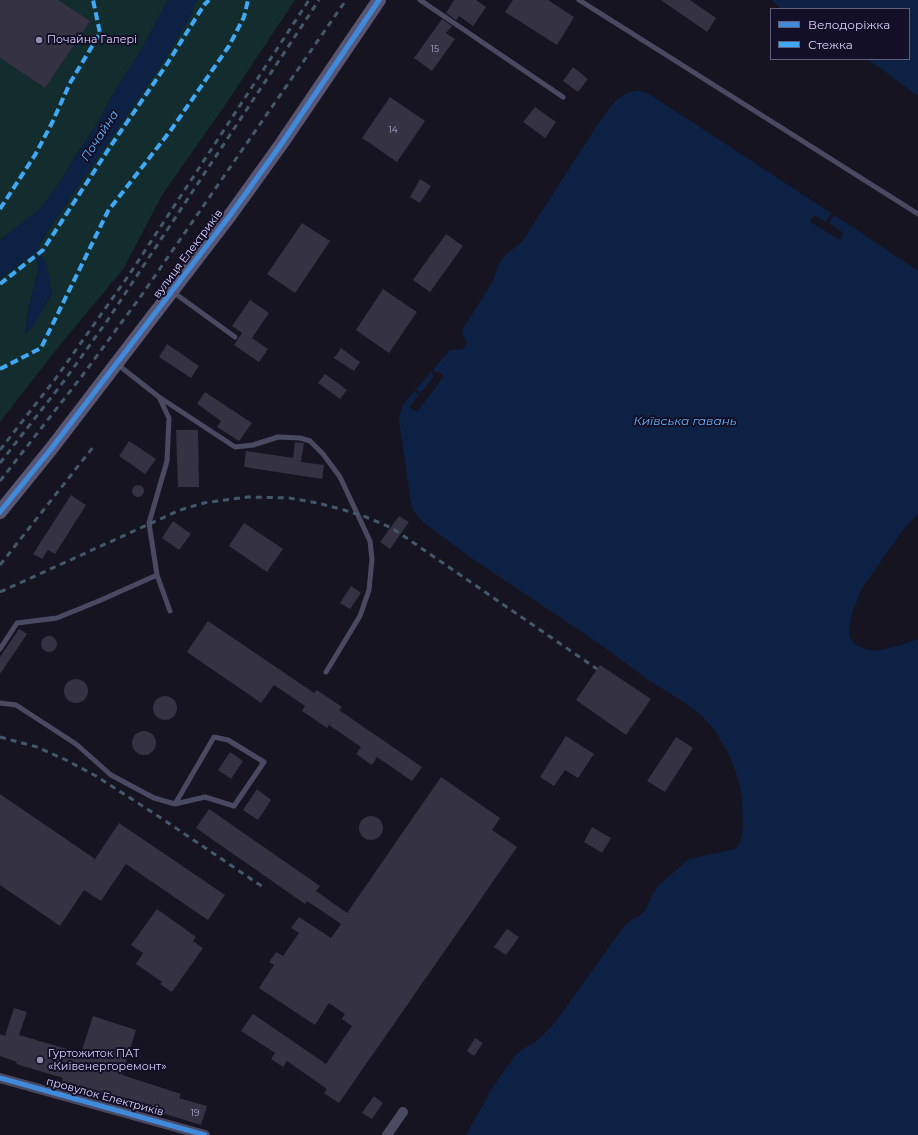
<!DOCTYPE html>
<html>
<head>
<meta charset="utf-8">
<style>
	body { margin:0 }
	#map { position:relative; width:918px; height:1135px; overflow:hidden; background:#161421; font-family:Montserrat,sans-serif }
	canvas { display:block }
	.legend { position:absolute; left:770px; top:8px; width:140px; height:52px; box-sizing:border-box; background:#130f26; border:1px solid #625e7d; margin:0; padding:5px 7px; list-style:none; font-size:12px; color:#d9d4ff }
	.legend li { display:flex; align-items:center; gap:8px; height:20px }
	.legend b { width:20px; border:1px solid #625e7d }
</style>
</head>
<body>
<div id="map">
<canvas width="918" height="1135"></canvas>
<ul class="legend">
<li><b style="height:5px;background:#408adc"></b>Велодоріжка</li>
<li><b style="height:5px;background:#3fa9f5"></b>Стежка</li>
</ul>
</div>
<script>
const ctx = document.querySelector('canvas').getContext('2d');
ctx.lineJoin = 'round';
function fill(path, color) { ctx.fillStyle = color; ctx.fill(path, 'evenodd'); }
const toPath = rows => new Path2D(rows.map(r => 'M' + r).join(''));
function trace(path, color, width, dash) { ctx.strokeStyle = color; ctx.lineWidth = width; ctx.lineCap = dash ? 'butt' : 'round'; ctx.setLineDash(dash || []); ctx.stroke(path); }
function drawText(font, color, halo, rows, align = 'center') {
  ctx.font = font + ' Montserrat,sans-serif'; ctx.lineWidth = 4; ctx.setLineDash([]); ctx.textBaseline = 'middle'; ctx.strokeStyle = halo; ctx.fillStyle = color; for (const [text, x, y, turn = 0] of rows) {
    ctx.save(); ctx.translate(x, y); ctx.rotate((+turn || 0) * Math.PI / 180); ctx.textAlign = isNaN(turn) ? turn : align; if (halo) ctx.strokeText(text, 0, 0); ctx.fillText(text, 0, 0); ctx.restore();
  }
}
fill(toPath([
	[58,0,168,0,141,50,112,96,98,123,77,153,59,184,39,210,0,240,0,58,45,88,89,21],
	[198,0,295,0,228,101,162,195,124,268,56,350,0,422,0,279,36,251,38,261,38,270,29,307,26,324,26,334,52,294,37,250,47,232,165,59,191,15,194,5]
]), '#132c2d');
fill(toPath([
	[168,0,198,0,194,5,191,15,165,59,47,232,37,250,47,265,52,294,48,299,33,327,25,334,29,307,38,270,36,252,0,279,0,240,39,210,59,184,77,153,98,123,112,96,141,50],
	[772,0,918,0,918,96,873,63,866,59,909,59,909,9,781,9],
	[635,91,640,91,649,94,851,226,918,271,918,514,903,530,862,588,853,610,850,623,849,636,856,645,865,649,875,651,901,645,918,639,918,1135,466,1135,493,1087,514,1057,521,1050,538,1040,554,1024,625,925,631,920,639,916,645,911,652,896,658,886,689,859,735,849,739,844,742,836,743,824,742,798,739,782,730,757,716,732,702,716,684,702,651,682,601,645,470,557,423,522,413,510,411,503,399,421,400,414,404,403,450,350,462,349,465,347,467,343,462,333,463,329,493,281,499,264,504,256,522,242,598,124,615,101,627,93]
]), '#0d2144');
fill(toPath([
	[831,213,834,215,829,223,844,233,840,240,810,222,814,215,826,222],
	[433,368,436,374,438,371,444,376,417,412,409,407,419,395,414,390,415,389,421,393,434,376,431,371]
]), '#161421');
fill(toPath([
	[0,0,58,0,90,21,45,88,0,58],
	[454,0,476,0,486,7,473,26,459,16,456,20,446,13],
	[513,0,548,0,574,17,557,45,505,12],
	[661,0,690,0,716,18,707,32],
	[442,19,452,26,446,33,455,39,432,71,414,58],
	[573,67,588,79,578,92,563,81],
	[390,97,425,121,397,162,362,138],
	[535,107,556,122,545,138,523,122],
	[420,179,431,186,420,203,410,197],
	[302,223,330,241,295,293,267,274],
	[446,234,463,246,430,292,413,280],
	[383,289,417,312,389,353,356,330],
	[250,300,269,313,252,338,268,349,259,362,234,345,242,333,232,326],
	[167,344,199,366,191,378,159,357],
	[341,348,360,362,354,371,334,358],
	[325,374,347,390,340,399,318,383],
	[205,392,252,423,239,441,217,427,221,421,197,404],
	[176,430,198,430,199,487,178,487],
	[129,441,156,459,145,474,119,456],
	[295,442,304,443,301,462,324,465,322,479,244,467,246,451,293,458],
	'132 491a6 6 0 1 1 12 0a6 6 0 1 1-12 0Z',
	[71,495,86,505,55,554,48,550,42,559,33,554],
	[399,516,409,522,390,549,380,542],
	[173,521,191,534,179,550,162,538],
	[244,523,283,549,267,572,229,546],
	[351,586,361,593,350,609,340,603],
	[208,621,314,693,317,690,342,707,339,710,422,767,412,781,377,757,372,765,356,754,361,747,329,725,327,728,302,711,305,706,274,685,261,703,187,652],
	[19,629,27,634,0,674,0,657],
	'41 644a8 8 0 1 1 16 0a8 8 0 1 1-16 0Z',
	[600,665,651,699,626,735,576,700],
	'64 691a12 12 0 1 1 24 0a12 12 0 1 1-24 0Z',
	'153 708a12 12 0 1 1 24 0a12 12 0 1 1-24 0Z',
	'132 743a12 12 0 1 1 24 0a12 12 0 1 1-24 0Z',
	[566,736,594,754,578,778,565,770,554,786,540,777],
	[676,737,693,748,665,792,647,781],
	[230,752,243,761,231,779,218,770],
	[441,777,500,818,492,830,517,847,339,1103,324,1093,327,1089,287,1061,283,1067,271,1059,275,1053,241,1031,253,1014,326,1064,352,1026,342,1019,345,1014,329,1003,315,1025,259,988,274,965,269,962,276,952,283,956,299,933,291,928,299,917,331,938,341,924,307,901,305,904,196,828,209,809,320,886,316,891,347,913],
	[257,789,271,800,258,820,243,810],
	[0,794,95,859,119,823,225,895,208,920,126,864,101,901,84,890,60,926,0,885],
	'359 828a12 12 0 1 1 24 0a12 12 0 1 1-24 0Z',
	[592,827,611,838,602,853,584,842],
	[157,909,196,937,193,941,203,948,172,992,160,984,162,982,136,964,143,953,131,945],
	[507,929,519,937,506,955,494,947],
	[14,1008,27,1012,19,1035,81,1053,93,1016,136,1030,122,1075,181,1094,179,1098,207,1106,201,1125,62,1082,63,1078,16,1064,17,1062,0,1056,0,1034,5,1036],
	[475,1038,483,1043,474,1056,467,1051],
	[374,1096,383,1103,372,1119,362,1113]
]), '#343243');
trace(toPath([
	[420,0,563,97],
	[579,0,918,214],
	[173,292,235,337],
	[117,364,159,397,169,418,167,461,149,523,157,575,170,611],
	[159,397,235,447,253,445,278,437,300,438,310,441,323,454,340,477,370,541,372,559,369,590,360,616,326,672],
	[0,649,17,623,57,618,101,600,157,575],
	[0,703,16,705,76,744,111,775,154,798,175,804,205,797,234,806,264,762,228,740,214,737,175,804]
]), '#4a4962', 5);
trace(toPath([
	[0,1078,205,1135],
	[387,1135,403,1112]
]), '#4a4962', 10);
trace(toPath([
	[0,512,51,449,231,214,282,143,379,0]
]), '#575674', 14);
trace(toPath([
	[0,450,56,378,129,275,309,0],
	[0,463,64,381,107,321,319,0],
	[0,481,82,376,141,296,346,0],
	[0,565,94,446],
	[0,592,180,510,204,503,225,500,248,497,289,498,318,503,344,510,366,517,392,528,597,669],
	[0,737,37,747,66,760,96,776,158,816,263,887]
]), '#43596b', 3, [6, 5]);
trace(toPath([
	[0,209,35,155,52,123,70,83,100,33,93,0],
	[0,284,43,250,110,147,167,64,204,5,209,0],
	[0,369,41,348,108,211,171,130,229,46,244,17,248,0]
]), '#3fa9f5', 4, [8, 4]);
trace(toPath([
	[0,512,51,449,231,214,282,143,379,0],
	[0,1078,205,1135]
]), '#408adc', 5);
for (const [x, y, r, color] of [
	[39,40,4,"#9591b1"],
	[40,1060,4,"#9591b1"]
]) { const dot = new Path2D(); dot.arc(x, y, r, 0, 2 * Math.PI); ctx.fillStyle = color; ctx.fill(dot); trace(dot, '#130f26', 1.5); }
drawText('9px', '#b0acd0', null, [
	["15",435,49],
	["14",393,130],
	["19",195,1113]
]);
drawText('11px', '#d9d4ff', '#130f26', [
	["Почайна Галері",47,40],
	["Гуртожиток ПАТ",48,1054],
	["«Київенергоремонт»",48,1067]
], 'left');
drawText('11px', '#d9d4ff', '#130f26', [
	["вулиця Електриків",188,254,-53],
	["провулок Електриків",105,1097,15]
]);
drawText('italic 12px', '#62b6ff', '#130f26', [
	["Почайна",100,136,-57],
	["Київська гавань",685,421]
]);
</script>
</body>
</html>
